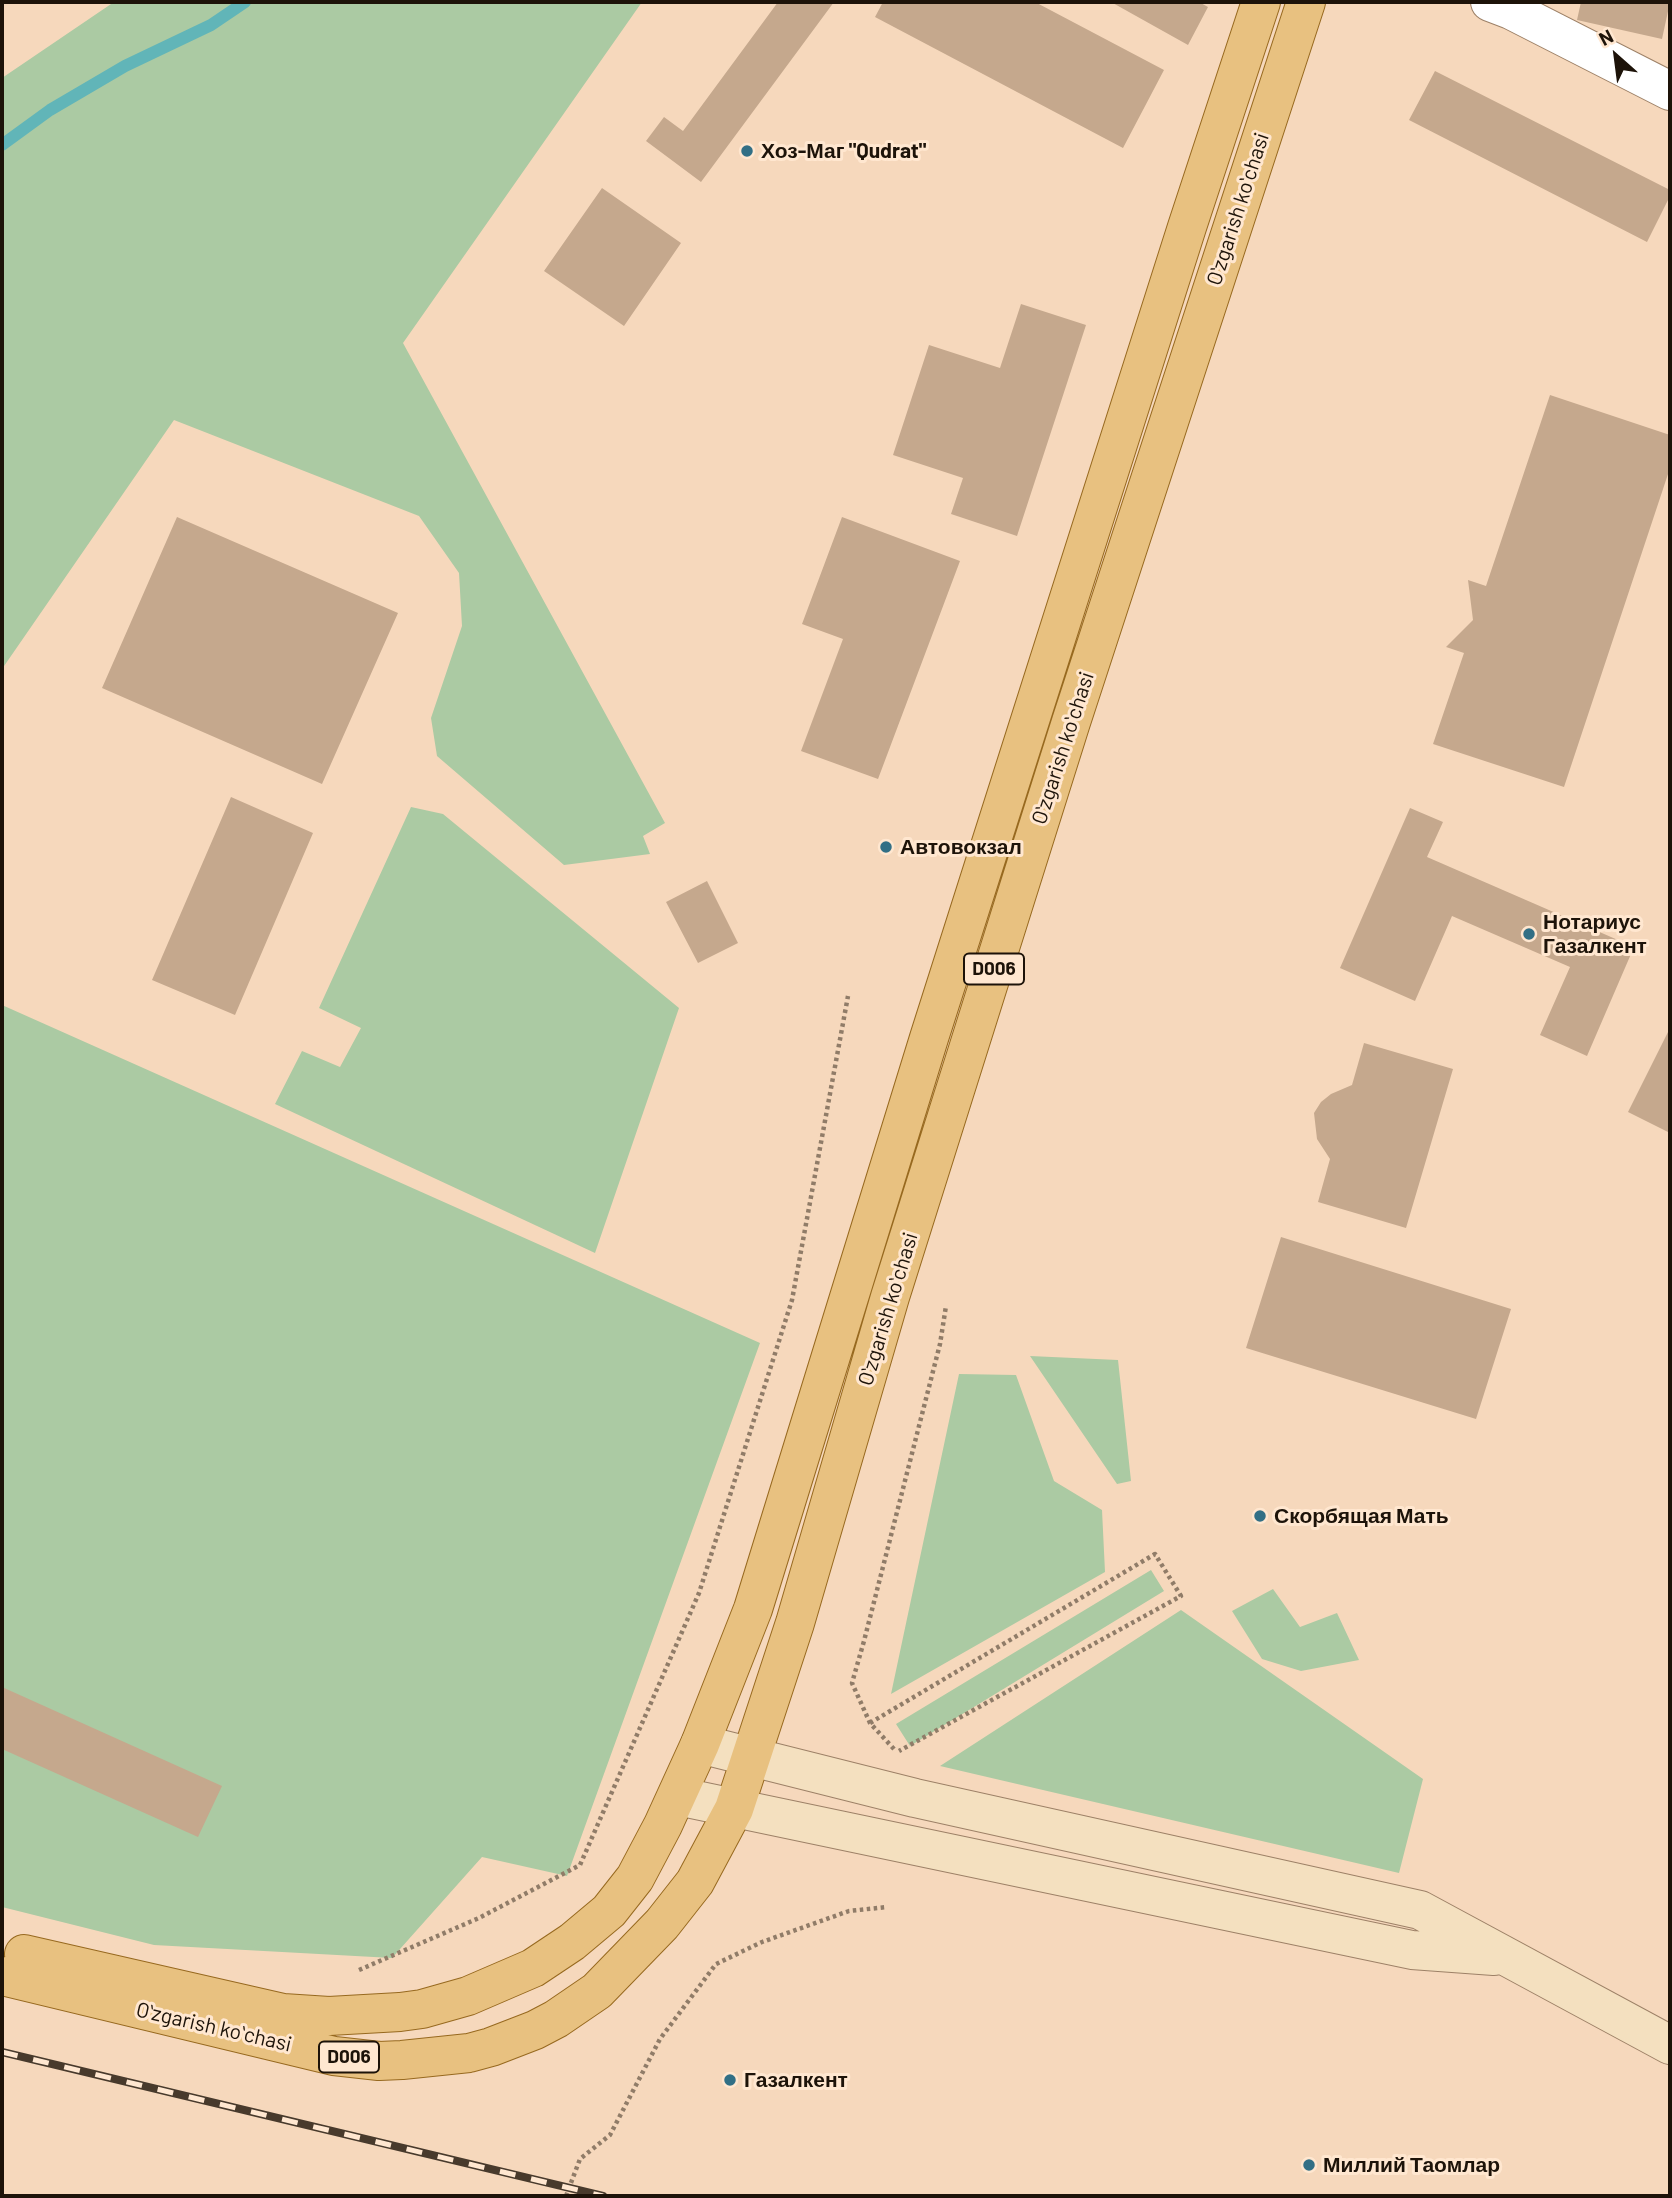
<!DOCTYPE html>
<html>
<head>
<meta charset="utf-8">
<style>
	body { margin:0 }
	#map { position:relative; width:1672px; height:2198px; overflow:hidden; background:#f6d8bc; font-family:Barlow,sans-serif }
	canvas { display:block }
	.frame { position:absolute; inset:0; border:4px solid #1d1309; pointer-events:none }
	.north { position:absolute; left:1581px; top:21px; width:70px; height:70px; -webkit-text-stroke:5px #ffe7d0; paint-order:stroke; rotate:332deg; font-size:19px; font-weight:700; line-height:28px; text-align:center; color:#1d1309 }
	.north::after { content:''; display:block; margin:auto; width:24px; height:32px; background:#1d1309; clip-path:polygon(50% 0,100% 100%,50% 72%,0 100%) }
</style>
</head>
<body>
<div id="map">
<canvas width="1672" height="2198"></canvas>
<div class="frame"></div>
<div class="north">N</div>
</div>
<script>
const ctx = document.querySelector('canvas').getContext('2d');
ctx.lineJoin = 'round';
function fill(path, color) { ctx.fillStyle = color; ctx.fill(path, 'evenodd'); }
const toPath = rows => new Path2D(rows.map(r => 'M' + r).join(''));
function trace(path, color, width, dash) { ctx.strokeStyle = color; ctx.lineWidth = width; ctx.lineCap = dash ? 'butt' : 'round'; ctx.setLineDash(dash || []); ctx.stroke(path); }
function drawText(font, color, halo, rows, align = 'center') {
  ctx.font = font + ' Barlow,sans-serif'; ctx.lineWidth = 6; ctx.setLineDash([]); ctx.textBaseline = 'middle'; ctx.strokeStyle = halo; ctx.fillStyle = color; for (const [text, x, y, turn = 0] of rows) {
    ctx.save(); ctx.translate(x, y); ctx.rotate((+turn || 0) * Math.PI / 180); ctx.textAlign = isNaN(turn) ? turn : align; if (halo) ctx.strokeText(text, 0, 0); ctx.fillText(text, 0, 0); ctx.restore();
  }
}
fill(toPath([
	[114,2,642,2,403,343,665,823,643,836,650,854,564,865,437,756,431,718,462,626,459,573,419,516,174,420,2,669,2,78],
	[411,807,443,814,679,1008,595,1253,275,1104,302,1051,340,1067,361,1028,319,1008],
	[2,1005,760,1343,567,1876,482,1857,392,1958,154,1945,2,1907],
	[1030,1356,1118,1360,1131,1481,1117,1484],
	[959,1374,1016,1375,1054,1481,1102,1510,1105,1572,891,1694],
	[1151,1570,1164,1591,910,1746,896,1724],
	[1273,1589,1300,1627,1337,1613,1359,1660,1301,1671,1262,1659,1232,1611],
	[1181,1610,1423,1779,1399,1873,940,1766]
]), '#abcaa3');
trace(toPath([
	[2,145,50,110,125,66,211,25,245,2]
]), '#61b5b8', 12);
fill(toPath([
	[778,2,834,2,701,182,646,141,664,117,683,131],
	[883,2,1035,2,1164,70,1123,148,875,17],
	[1111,2,1199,2,1208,7,1188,45],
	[1581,2,1670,2,1662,39,1577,20],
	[1435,71,1670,190,1670,196,1647,242,1409,120],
	[602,188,681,243,624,326,544,271],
	[1021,304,1086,325,1017,536,951,514,963,478,893,455,929,345,1000,368],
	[1550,395,1670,435,1670,468,1564,787,1433,744,1464,653,1446,647,1473,620,1468,580,1486,586],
	[177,517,398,613,322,784,102,688],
	[842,517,960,561,878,779,801,751,843,639,802,624],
	[231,797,313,833,235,1015,152,980],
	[1410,808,1443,822,1427,857,1634,947,1587,1056,1540,1035,1570,967,1452,916,1415,1001,1340,968],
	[707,881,738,943,698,963,666,902],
	[1670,1028,1670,1133,1628,1112],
	[1364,1043,1453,1069,1406,1228,1318,1202,1330,1159,1317,1139,1314,1113,1321,1102,1331,1094,1352,1085],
	[1281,1237,1511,1309,1476,1419,1246,1348],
	[2,1687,222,1786,198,1837,2,1749]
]), '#c5a88d');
const street = toPath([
	[1490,2,1511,10,1670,91]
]);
const secondary = toPath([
	[700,1744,915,1798,1420,1910,1670,2045],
	[677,1796,1412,1950,1494,1956]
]);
const primary = toPath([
	[24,1954,283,2013,329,2016,400,2012,422,2009,468,1996,533,1968,572,1942,609,1911,635,1878,663,1825,700,1744,753,1609,929,1038,1187,227,1261,2],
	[2,1976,334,2056,379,2061,402,2060,469,2053,491,2047,535,2030,556,2019,597,1991,662,1924,695,1882,734,1809,795,1623,890,1297,1071,722,1306,2]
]);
trace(street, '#9d8167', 40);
trace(secondary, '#9d8167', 40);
trace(primary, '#97691f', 40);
trace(toPath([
	[870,1723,1155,1554,1181,1596,899,1751],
	[894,1749,870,1723,852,1683,864,1641,940,1344,946,1306],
	[359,1970,479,1918,580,1865,699,1593,792,1300,848,996],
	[566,2196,580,2159,610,2135,660,2039,716,1964,762,1942,849,1911,887,1907]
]), '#907c68', 4.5, [3.5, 3.5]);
trace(street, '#fff', 38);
trace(secondary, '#f4e0bf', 38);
trace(primary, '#e8c180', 38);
const rail = toPath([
	[2,2052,603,2196]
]);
trace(rail, '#483a2c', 8);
trace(rail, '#ffe7d0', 5, [16]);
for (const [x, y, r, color] of [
	[747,151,7,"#326f85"],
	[886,847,7,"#326f85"],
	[1529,934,7,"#326f85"],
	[1260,1516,7,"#326f85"],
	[730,2080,7,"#326f85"],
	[1309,2165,7,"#326f85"]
]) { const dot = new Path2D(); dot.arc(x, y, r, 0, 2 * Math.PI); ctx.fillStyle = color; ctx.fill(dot); trace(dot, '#ffe7d0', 2.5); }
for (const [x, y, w] of [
	[994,969,60],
	[349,2057,60]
]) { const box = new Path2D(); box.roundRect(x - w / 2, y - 15.5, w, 31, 5); ctx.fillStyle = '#ffe7d0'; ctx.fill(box); trace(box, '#1d1309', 2); }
drawText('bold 19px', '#1d1309', null, [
	["D006",994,969],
	["D006",349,2057]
]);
drawText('bold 21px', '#1d1309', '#ffe7d0', [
	["Хоз-Маг \"Qudrat\"",761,151],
	["Автовокзал",900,847],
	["Нотариус",1543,922],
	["Газалкент",1543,946],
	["Скорбящая Мать",1274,1516],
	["Газалкент",744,2080],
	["Миллий Таомлар",1323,2165]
], 'left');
drawText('21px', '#1d1309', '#ffe7d0', [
	["Oʻzgarish koʻchasi",1238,209,-72],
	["Oʻzgarish koʻchasi",1063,748,-72],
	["Oʻzgarish koʻchasi",888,1309,-73],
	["Oʻzgarish koʻchasi",214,2027,13]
]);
</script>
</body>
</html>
